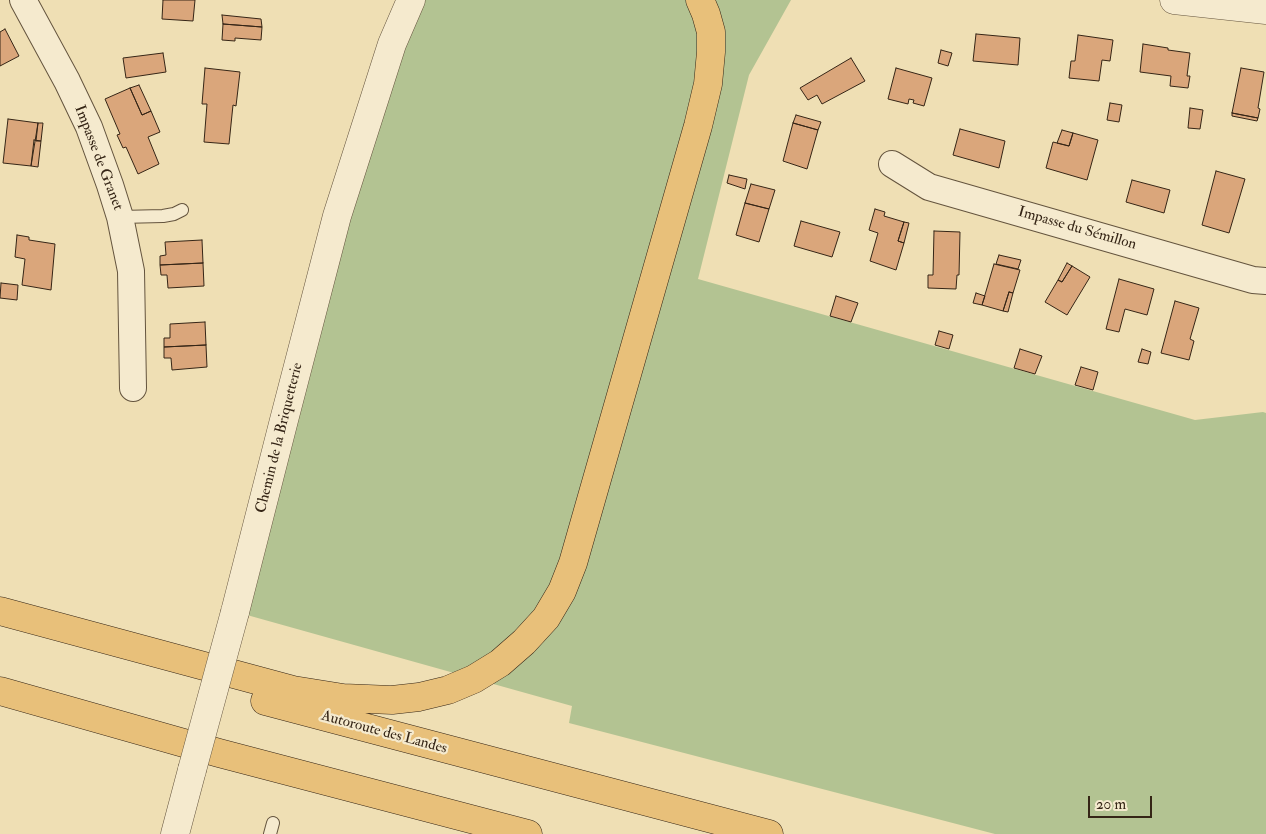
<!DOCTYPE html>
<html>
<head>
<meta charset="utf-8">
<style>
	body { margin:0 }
	#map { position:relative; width:1266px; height:834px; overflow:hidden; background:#efdfb4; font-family:"IM FELL Double Pica",serif }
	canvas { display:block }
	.scale { position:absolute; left:1088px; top:796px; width:64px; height:22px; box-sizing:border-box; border:2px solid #352516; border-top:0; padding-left:6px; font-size:15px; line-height:18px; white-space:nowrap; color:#352516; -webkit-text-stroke:4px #f5eace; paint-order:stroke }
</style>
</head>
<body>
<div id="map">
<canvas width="1266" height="834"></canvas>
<div class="scale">20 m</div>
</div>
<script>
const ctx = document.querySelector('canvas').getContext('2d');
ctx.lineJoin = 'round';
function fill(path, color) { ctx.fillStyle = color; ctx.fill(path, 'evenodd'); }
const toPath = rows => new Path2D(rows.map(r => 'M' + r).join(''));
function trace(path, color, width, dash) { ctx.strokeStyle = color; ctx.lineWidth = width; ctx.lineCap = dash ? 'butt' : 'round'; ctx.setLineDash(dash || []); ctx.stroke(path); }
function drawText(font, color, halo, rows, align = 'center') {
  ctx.font = font + ' "IM FELL Double Pica",serif'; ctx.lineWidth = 4.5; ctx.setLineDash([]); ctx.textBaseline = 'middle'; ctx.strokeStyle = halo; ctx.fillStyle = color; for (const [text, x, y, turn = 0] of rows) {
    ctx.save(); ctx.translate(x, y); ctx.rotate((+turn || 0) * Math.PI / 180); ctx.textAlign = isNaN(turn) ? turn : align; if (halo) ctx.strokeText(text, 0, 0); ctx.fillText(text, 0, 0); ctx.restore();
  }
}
fill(toPath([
	[416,0,791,0,749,75,698,279,1195,420,1263,412,1266,413,1266,834,995,834,569,723,572,706,247,615,284,420]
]), '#b3c392');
const building = toPath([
	[163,0,195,0,193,21,162,19,163,0],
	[222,15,261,19,262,27,223,24,222,15],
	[223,24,262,27,261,40,235,38,235,41,222,40,223,24],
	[5,29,19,56,0,66,0,32,5,29],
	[976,34,1020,38,1018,65,973,61,976,34],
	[1078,35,1113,40,1110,61,1102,60,1099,81,1069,78,1071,61,1075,61,1078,35],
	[1143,44,1168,48,1168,50,1190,53,1187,76,1190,76,1188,88,1170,86,1171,76,1140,72,1143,44],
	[941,50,952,53,948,66,938,63,941,50],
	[163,53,166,72,126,78,123,58,163,53],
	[851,58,865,81,822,104,817,95,808,100,800,88,851,58],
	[205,68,240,72,236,106,233,105,229,144,204,142,207,104,202,104,205,68],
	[896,68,932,78,924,106,913,103,914,100,909,99,908,104,888,99,896,68],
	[1241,68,1264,72,1258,108,1260,109,1258,118,1232,113,1241,68],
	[139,85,151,111,142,115,130,88,139,85],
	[130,88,142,115,151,111,160,132,148,137,159,164,138,174,126,147,123,148,117,135,120,134,105,99,130,88],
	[1110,103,1122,105,1119,122,1107,120,1110,103],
	[1190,108,1203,110,1200,129,1188,128,1190,108],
	[1232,113,1258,118,1257,121,1232,116,1232,113],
	[796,115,821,122,818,130,793,123,796,115],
	[8,119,38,123,31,166,3,163,8,119],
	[38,123,43,123,41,141,36,141,38,123],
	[793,123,818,130,807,169,783,161,793,123],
	[960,129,1005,141,999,168,953,155,960,129],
	[1062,130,1073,133,1069,146,1057,143,1062,130],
	[1073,133,1098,140,1087,180,1046,168,1053,142,1069,146,1073,133],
	[34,140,41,141,38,167,31,166,34,140],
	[1216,171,1245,179,1229,233,1202,225,1216,171],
	[729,175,747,179,745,189,727,183,729,175],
	[1132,180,1170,190,1164,213,1126,202,1132,180],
	[751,184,775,190,769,209,745,203,751,184],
	[745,203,769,209,759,242,736,235,745,203],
	[875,209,885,212,884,216,904,222,898,241,904,243,896,270,870,261,878,233,869,230,875,209],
	[801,221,840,232,832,257,794,246,801,221],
	[904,222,909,223,904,243,898,241,904,222],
	[934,231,960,232,959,275,957,275,956,289,928,288,928,275,933,275,934,231],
	[17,235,29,237,29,240,55,244,51,290,22,285,25,259,15,257,17,235],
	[202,240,203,263,160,265,160,256,166,255,165,242,202,240],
	[999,255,1021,260,1018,269,996,264,999,255],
	[203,263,204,286,168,288,167,275,161,275,160,265,203,263],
	[1067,263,1072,266,1062,282,1058,280,1067,263],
	[994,264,1020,270,1013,293,1009,292,1003,311,982,305,994,264],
	[1072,266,1090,277,1067,315,1045,302,1058,280,1062,282,1072,266],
	[1119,279,1154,289,1147,315,1125,309,1119,332,1106,329,1119,279],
	[1,283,18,285,17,300,0,298,1,283],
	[1009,292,1013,293,1008,312,1003,311,1009,292],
	[976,293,985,296,982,305,973,303,976,293],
	[836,296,858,303,851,322,830,316,836,296],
	[1175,301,1199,308,1190,339,1194,341,1189,360,1161,353,1175,301],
	[205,322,206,345,164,347,164,338,170,338,170,324,205,322],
	[939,331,953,335,949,349,935,345,939,331],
	[206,345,207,367,172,370,171,358,164,358,164,347,206,345],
	[1020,349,1042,356,1035,374,1014,368,1020,349],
	[1142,349,1151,352,1148,364,1138,362,1142,349],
	[1081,367,1098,372,1093,390,1075,385,1081,367]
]);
fill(building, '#daa67b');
trace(building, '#352516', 1);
const service = toPath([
	[120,217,163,216,174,214,182,210],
	[270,834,273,823]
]);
const minor = toPath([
	[23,0,67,81,89,127,110,185,120,217,131,271,133,388],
	[892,164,929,187,1253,280,1266,281]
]);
const tertiary = toPath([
	[1174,0,1266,10],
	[235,612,284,420,337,216,392,44,411,0],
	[175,834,192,770]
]);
const motorway = toPath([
	[0,611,293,690,343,698,392,700,419,697,448,690,474,679,500,663,524,642,546,618,562,591,573,563,698,126,708,84,711,52,711,32,706,14,700,0],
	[0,691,219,753,528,834],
	[265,701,769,834]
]);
trace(service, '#64543e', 14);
trace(minor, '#64543e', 28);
trace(tertiary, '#64543e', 29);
trace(motorway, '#352516', 29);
trace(service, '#f5eace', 12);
trace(minor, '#f5eace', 26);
trace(tertiary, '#f5eace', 28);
trace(motorway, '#e8c07a', 28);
const tertiaryBridge = toPath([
	[192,770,235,612]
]);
trace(tertiaryBridge, '#64543e', 29, []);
trace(tertiaryBridge, '#f5eace', 28);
drawText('15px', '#352516', '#f5eace', [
	["Impasse de Granet",98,158,69],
	["Impasse du Sémillon",1077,229,16],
	["Chemin de la Briquetterie",280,438,-76],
	["Autoroute des Landes",384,733,15]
]);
</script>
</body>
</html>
